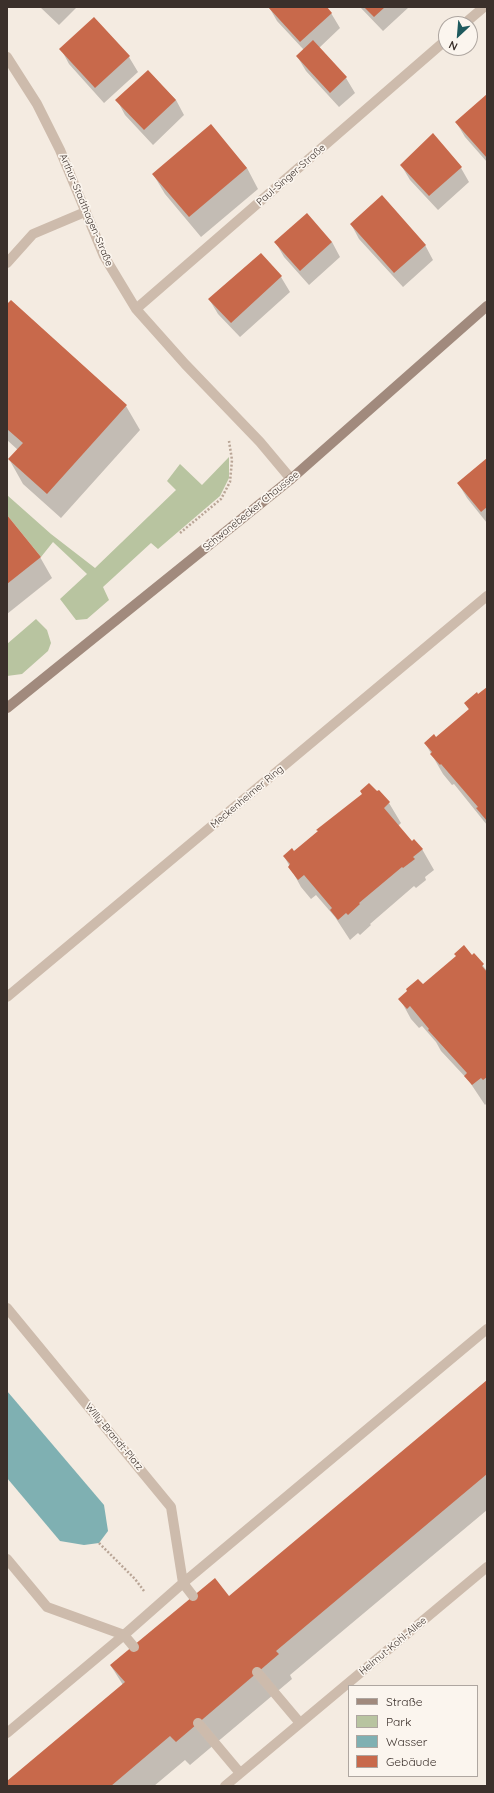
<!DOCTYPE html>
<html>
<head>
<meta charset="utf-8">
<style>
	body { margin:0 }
	#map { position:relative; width:494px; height:1793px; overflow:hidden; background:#f4ebe1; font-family:Quicksand,sans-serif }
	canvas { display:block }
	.frame { position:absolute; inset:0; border:8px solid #3b302b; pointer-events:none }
	.legend { position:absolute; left:348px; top:1685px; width:130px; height:92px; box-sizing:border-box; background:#fbf5ee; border:1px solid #aea6a0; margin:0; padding:5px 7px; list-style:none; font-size:12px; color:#3b302b }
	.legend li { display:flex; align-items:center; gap:8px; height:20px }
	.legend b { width:20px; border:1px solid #aea6a0 }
	.north { position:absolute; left:438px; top:16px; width:40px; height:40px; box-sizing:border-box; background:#fbf5ee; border:1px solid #aea6a0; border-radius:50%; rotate:206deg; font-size:11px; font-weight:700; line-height:16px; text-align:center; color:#3b302b }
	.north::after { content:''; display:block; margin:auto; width:14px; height:18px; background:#1f5a5e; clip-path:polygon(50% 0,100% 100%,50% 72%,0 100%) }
</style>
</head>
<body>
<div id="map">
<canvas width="494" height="1793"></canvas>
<div class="frame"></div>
<ul class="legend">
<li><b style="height:5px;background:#a18a7d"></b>Straße</li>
<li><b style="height:11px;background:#b8c4a0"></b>Park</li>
<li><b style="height:11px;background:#7fb0b2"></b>Wasser</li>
<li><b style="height:11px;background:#c8694b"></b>Gebäude</li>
</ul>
<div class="north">N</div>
</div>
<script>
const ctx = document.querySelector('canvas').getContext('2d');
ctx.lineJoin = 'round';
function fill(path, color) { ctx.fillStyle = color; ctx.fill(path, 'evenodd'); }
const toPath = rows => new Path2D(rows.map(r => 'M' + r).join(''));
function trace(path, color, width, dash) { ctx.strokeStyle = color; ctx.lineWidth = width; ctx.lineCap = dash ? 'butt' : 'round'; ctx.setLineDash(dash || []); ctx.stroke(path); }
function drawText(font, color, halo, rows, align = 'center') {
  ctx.font = font + ' Quicksand,sans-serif'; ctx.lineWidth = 3.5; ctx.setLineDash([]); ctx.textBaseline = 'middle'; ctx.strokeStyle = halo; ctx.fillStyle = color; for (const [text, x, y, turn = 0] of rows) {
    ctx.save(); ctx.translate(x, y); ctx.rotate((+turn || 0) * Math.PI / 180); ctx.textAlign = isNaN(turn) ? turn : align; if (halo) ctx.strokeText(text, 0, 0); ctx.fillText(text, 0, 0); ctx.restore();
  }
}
fill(toPath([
	[229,457,229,478,220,496,158,549,151,543,103,587,109,600,87,619,76,620,60,599,87,574,53,542,41,557,7,515,7,495,51,534,95,568,176,490,167,481,180,464,202,485],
	[36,619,47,630,51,643,48,651,22,674,7,676,7,644]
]), '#b8c4a0');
fill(toPath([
	[7,1391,104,1505,108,1531,99,1543,84,1545,60,1541,7,1478]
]), '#7fb0b2');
fill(toPath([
	[40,7,77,7,59,25],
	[269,7,326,7,331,13,340,28,319,48,346,78,355,93,339,107,306,71,297,56,304,50,277,21],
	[360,7,409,7,383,31],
	[61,49,129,57,138,72,104,103,69,64],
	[148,71,176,100,184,115,153,145,125,115,117,100],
	[487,95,487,162,465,137,456,122],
	[211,126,247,168,258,189,201,237,165,194,153,174],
	[401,165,461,168,469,182,438,210,410,180],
	[351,224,425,245,433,260,403,287,359,239],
	[332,242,340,257,309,285,284,257,276,243],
	[261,254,281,277,290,292,240,337,218,314,209,299],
	[7,305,126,406,140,430,61,518,23,484,9,459,18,450,7,440],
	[487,459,487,523,467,498,458,483],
	[7,517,40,557,52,578,7,614],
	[487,688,487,825,454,784,452,785,443,774,425,743,436,738,469,710,465,703,478,696],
	[389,803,401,823,398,826,412,842,422,849,434,870,425,877,426,880,416,888,414,886,370,924,371,925,360,935,358,933,350,940,335,917,316,895,311,899,301,887,284,856],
	[474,954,487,971,487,1103,485,1105,469,1081,441,1051,436,1042,422,1026,419,1028,411,1019,400,999],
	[487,1381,487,1510,290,1675,292,1679,190,1765,185,1760,154,1786,7,1786,7,1782,123,1685,111,1666,229,1597]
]), '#0003');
fill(toPath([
	[268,7,327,7,332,13,300,42],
	[364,7,385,7,374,17],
	[94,17,130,56,95,88,59,49],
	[313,40,347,77,330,93,296,56],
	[148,70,176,100,144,130,115,100],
	[487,94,487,158,455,122],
	[211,124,247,168,189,217,152,174],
	[433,133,462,167,429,196,400,165],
	[382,195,426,245,394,273,350,224],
	[307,213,332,242,300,271,274,242],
	[261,253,282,276,231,323,208,299],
	[11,300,127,405,47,494,8,459,23,443,7,429,7,304],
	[487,458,487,507,481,512,457,483],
	[7,515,41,557,7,584],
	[487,687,487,821,476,808,478,807,441,764,440,765,430,754,432,752,424,743,434,734,436,737,469,709,464,703,477,692,478,694],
	[369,783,377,791,379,790,390,802,384,808,412,841,414,839,423,849,413,857,415,859,403,868,402,867,359,903,360,904,348,915,346,913,338,920,330,910,332,908,304,875,298,880,288,867,290,864,283,856,292,848,294,851,318,831,316,830,362,794,360,791],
	[464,945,472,955,474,953,484,964,482,966,487,972,487,1077,483,1080,481,1078,472,1085,464,1076,467,1073,428,1030,429,1029,410,1006,407,1009,398,999,407,991,406,989,418,979,423,984,456,956,454,954],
	[487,1380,487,1474,276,1651,279,1654,176,1742,170,1736,111,1786,7,1786,7,1781,125,1682,110,1665,215,1578,229,1596]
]), '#c8694b');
trace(toPath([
	[180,533,221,499,230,482,232,460,229,441],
	[99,1543,135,1579,144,1591]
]), '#b9a596', 2.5, [2, 2]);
trace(toPath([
	[7,997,487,596],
	[7,1308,171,1507,183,1583],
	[7,1559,47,1607,124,1635],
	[183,1583,193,1596],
	[124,1635,134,1647],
	[257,1672,300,1723],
	[198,1723,240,1773],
	[7,1733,124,1635,183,1583,487,1329],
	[225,1786,487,1567]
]), '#cdbbac', 10);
trace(toPath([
	[464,24,484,7],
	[7,57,37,104,60,150,104,256,136,309,185,364,260,442,291,479],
	[7,263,33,234,85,212],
	[136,309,446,40]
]), '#cdbbac', 10);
trace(toPath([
	[7,708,291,479,487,306]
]), '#a18a7d', 10);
drawText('10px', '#3b302b', '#fbf5ee', [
	["Paul-Singer-Straße",291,175,-41],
	["Arthur-Stadthagen-Straße",86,210,67],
	["Schwanebecker Chaussee",251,511,-39],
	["Meckenheimer Ring",247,797,-40],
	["Willy-Brandt-Platz",114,1437,50],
	["Helmut-Kohl-Allee",393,1646,-40]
]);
</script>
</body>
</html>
